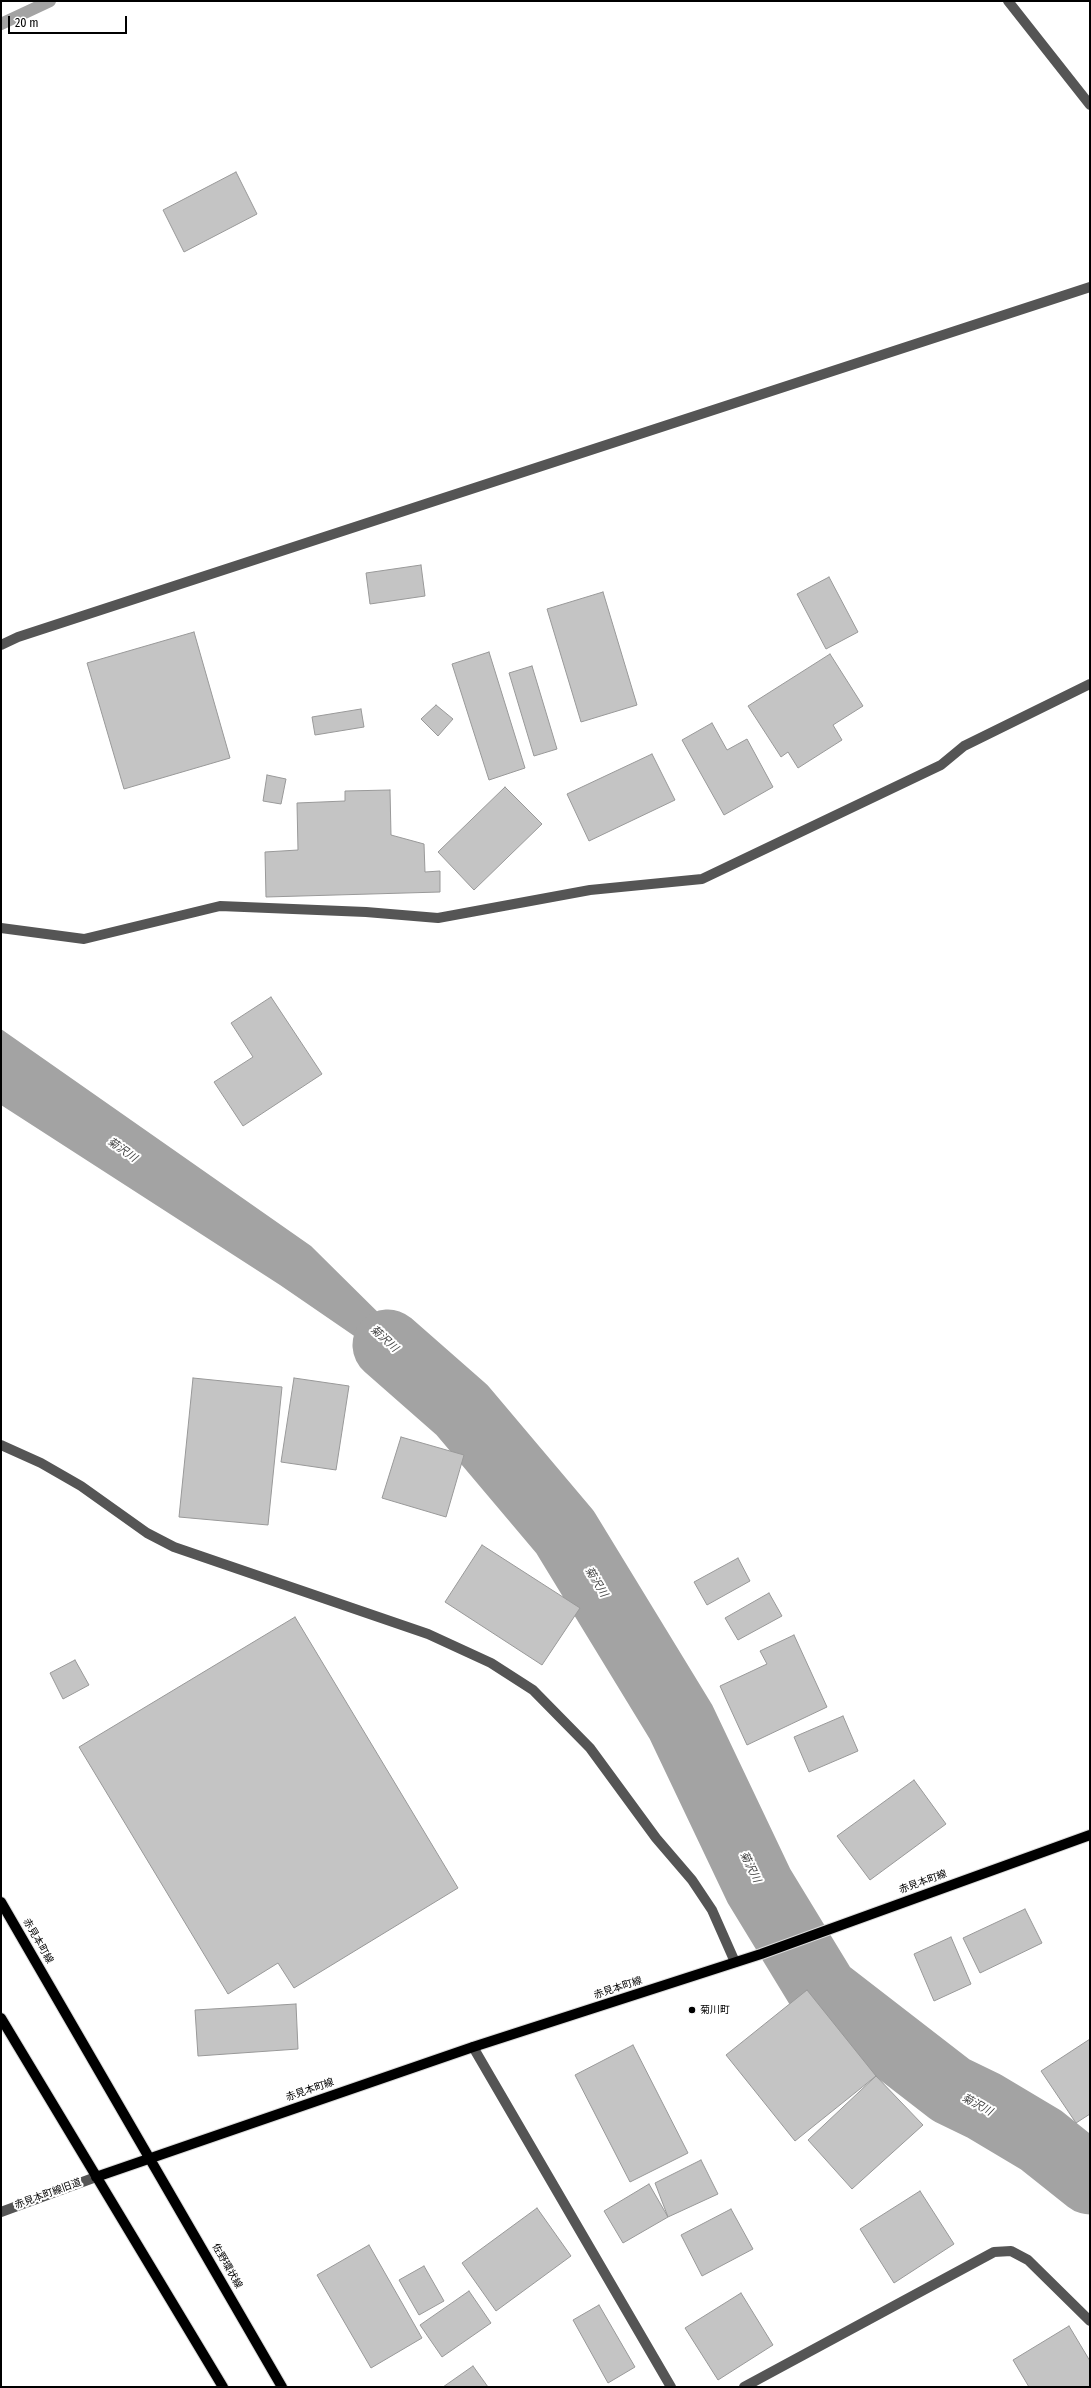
<!DOCTYPE html>
<html>
<head>
<meta charset="utf-8">
<style>
	body { margin:0 }
	#map { position:relative; width:1091px; height:2388px; overflow:hidden; background:#fff; font-family:"Fira Sans Condensed",sans-serif }
	canvas { display:block }
	.frame { position:absolute; inset:0; border:2px solid #000; pointer-events:none }
	.scale { position:absolute; left:8px; top:16px; width:119px; height:18px; box-sizing:border-box; border:2px solid #000; border-top:0; padding-left:5px; font-size:12px; line-height:14px; white-space:nowrap; color:#000; -webkit-text-stroke:3px #fff; paint-order:stroke }
</style>
</head>
<body>
<div id="map">
<canvas width="1091" height="2388"></canvas>
<div class="frame"></div>
<div class="scale">20 m</div>
</div>
<script>
const ctx = document.querySelector('canvas').getContext('2d');
ctx.lineJoin = 'round';
function fill(path, color) { ctx.fillStyle = color; ctx.fill(path, 'evenodd'); }
const toPath = rows => new Path2D(rows.map(r => 'M' + r).join(''));
function trace(path, color, width, dash) { ctx.strokeStyle = color; ctx.lineWidth = width; ctx.lineCap = dash ? 'butt' : 'round'; ctx.setLineDash(dash || []); ctx.stroke(path); }
function drawText(font, color, halo, rows, align = 'center') {
  ctx.font = font + ' "Fira Sans Condensed","Noto Sans JP",sans-serif'; ctx.lineWidth = 4; ctx.setLineDash([]); ctx.textBaseline = 'middle'; ctx.strokeStyle = halo; ctx.fillStyle = color; for (const [text, x, y, turn = 0] of rows) {
    ctx.save(); ctx.translate(x, y); ctx.rotate((+turn || 0) * Math.PI / 180); ctx.textAlign = isNaN(turn) ? turn : align; if (halo) ctx.strokeText(text, 0, 0); ctx.fillText(text, 0, 0); ctx.restore();
  }
}
fill(toPath([
	[1,1029,311,1246,405,1339,462,1410,280,1285,1,1105]
]), '#a3a3a3');
trace(toPath([
	[1,24,50,1]
]), '#a3a3a3', 12);
trace(toPath([
	[388,1345,462,1410,565,1532,681,1722,759,1886,823,1991,951,2090,984,2106,1041,2140,1090,2179]
]), '#a3a3a3', 71);
const building = toPath([
	[236,172,257,214,184,252,163,210,236,172],
	[421,565,425,596,370,604,366,573,421,565],
	[829,577,858,632,826,649,797,594,829,577],
	[603,592,637,705,581,722,547,609,603,592],
	[194,632,230,758,124,789,87,663,194,632],
	[489,652,525,768,489,780,452,664,489,652],
	[830,654,863,706,833,725,842,740,798,768,788,752,781,757,748,706,830,654],
	[532,666,557,749,534,756,509,673,532,666],
	[436,705,453,719,438,736,421,719,436,705],
	[361,709,364,727,315,735,312,717,361,709],
	[712,723,727,750,747,739,773,787,724,815,682,740,712,723],
	[652,754,675,800,589,841,567,794,652,754],
	[267,775,286,779,281,804,263,801,267,775],
	[505,787,542,824,474,890,438,852,505,787],
	[390,790,391,835,424,844,425,872,440,871,440,892,266,897,265,852,298,850,297,803,345,801,345,791,390,790],
	[271,997,322,1074,243,1126,214,1082,253,1057,231,1023,271,997],
	[193,1378,282,1387,268,1525,179,1517,193,1378],
	[294,1378,349,1386,336,1470,281,1462,294,1378],
	[401,1437,464,1455,446,1517,382,1498,401,1437],
	[482,1545,580,1608,542,1665,445,1602,482,1545],
	[738,1558,750,1581,707,1605,694,1582,738,1558],
	[769,1593,782,1616,738,1640,725,1618,769,1593],
	[295,1617,458,1888,294,1988,278,1963,228,1994,79,1747,295,1617],
	[794,1635,827,1707,747,1745,720,1686,767,1664,760,1651,794,1635],
	[75,1660,89,1685,63,1699,50,1673,75,1660],
	[843,1716,858,1751,809,1772,794,1737,843,1716],
	[914,1780,946,1824,870,1880,837,1836,914,1780],
	[1025,1909,1042,1943,980,1973,963,1938,1025,1909],
	[951,1937,971,1984,934,2001,914,1954,951,1937],
	[807,1990,876,2076,795,2141,726,2055,807,1990],
	[296,2004,298,2049,198,2056,195,2010,296,2004],
	[1090,2039,1090,2114,1076,2123,1041,2071,1090,2039],
	[633,2045,688,2153,630,2182,575,2075,633,2045],
	[876,2076,923,2125,852,2189,808,2140,876,2076],
	[701,2160,718,2194,668,2217,655,2183,701,2160],
	[649,2184,668,2217,623,2243,604,2211,649,2184],
	[920,2191,954,2244,894,2283,860,2229,920,2191],
	[537,2208,571,2256,496,2311,462,2263,537,2208],
	[731,2209,753,2249,702,2276,681,2235,731,2209],
	[369,2245,422,2338,371,2368,317,2275,369,2245],
	[424,2266,444,2301,419,2315,399,2280,424,2266],
	[469,2291,491,2323,442,2357,420,2325,469,2291],
	[741,2293,773,2345,718,2380,685,2328,741,2293],
	[599,2305,635,2367,608,2383,573,2320,599,2305],
	[1069,2326,1090,2361,1090,2387,1029,2387,1013,2360,1069,2326],
	[473,2366,488,2387,443,2387,473,2366]
]);
fill(building, '#c4c4c4');
trace(building, '#999', 1);
const major = toPath([
	[1,1902,282,2387],
	[1,2018,223,2387],
	[96,2177,473,2047,761,1954,1090,1835]
]);
trace(major, '#dbdbdb', 12);
trace(toPath([
	[1008,1,1090,105],
	[1,645,18,637,1090,287],
	[1,928,84,939,220,906,366,912,438,918,590,890,702,879,941,765,964,746,1090,684],
	[1,1445,41,1463,81,1486,147,1533,174,1547,428,1634,491,1663,533,1690,590,1748,656,1838,692,1880,712,1910,735,1962],
	[473,2047,671,2387],
	[1,2212,96,2177],
	[744,2387,994,2252,1011,2251,1028,2260,1090,2321]
]), '#555', 10);
trace(major, '#000', 10);
for (const [x, y, r, color] of [
	[692,2010,4,"#000"]
]) { const dot = new Path2D(); dot.arc(x, y, r, 0, 2 * Math.PI); ctx.fillStyle = color; ctx.fill(dot); trace(dot, '#fff', 1.5); }
drawText('10px', '#000', '#fff', [
	["赤見本町線",923,1882,-20],
	["赤見本町線",38,1941,60],
	["赤見本町線",618,1988,-18],
	["赤見本町線",310,2090,-19],
	["赤見本町線旧道",48,2194,-20],
	["佐野環状線",227,2266,60]
]);
drawText('10px', '#000', '#fff', [
	["菊川町",700,2010]
], 'left');
drawText('italic 11px', '#444', '#fff', [
	["菊沢川",122,1150,35],
	["菊沢川",384,1339,42],
	["菊沢川",596,1582,59],
	["菊沢川",750,1867,64],
	["菊沢川",977,2105,29]
]);
</script>
</body>
</html>
